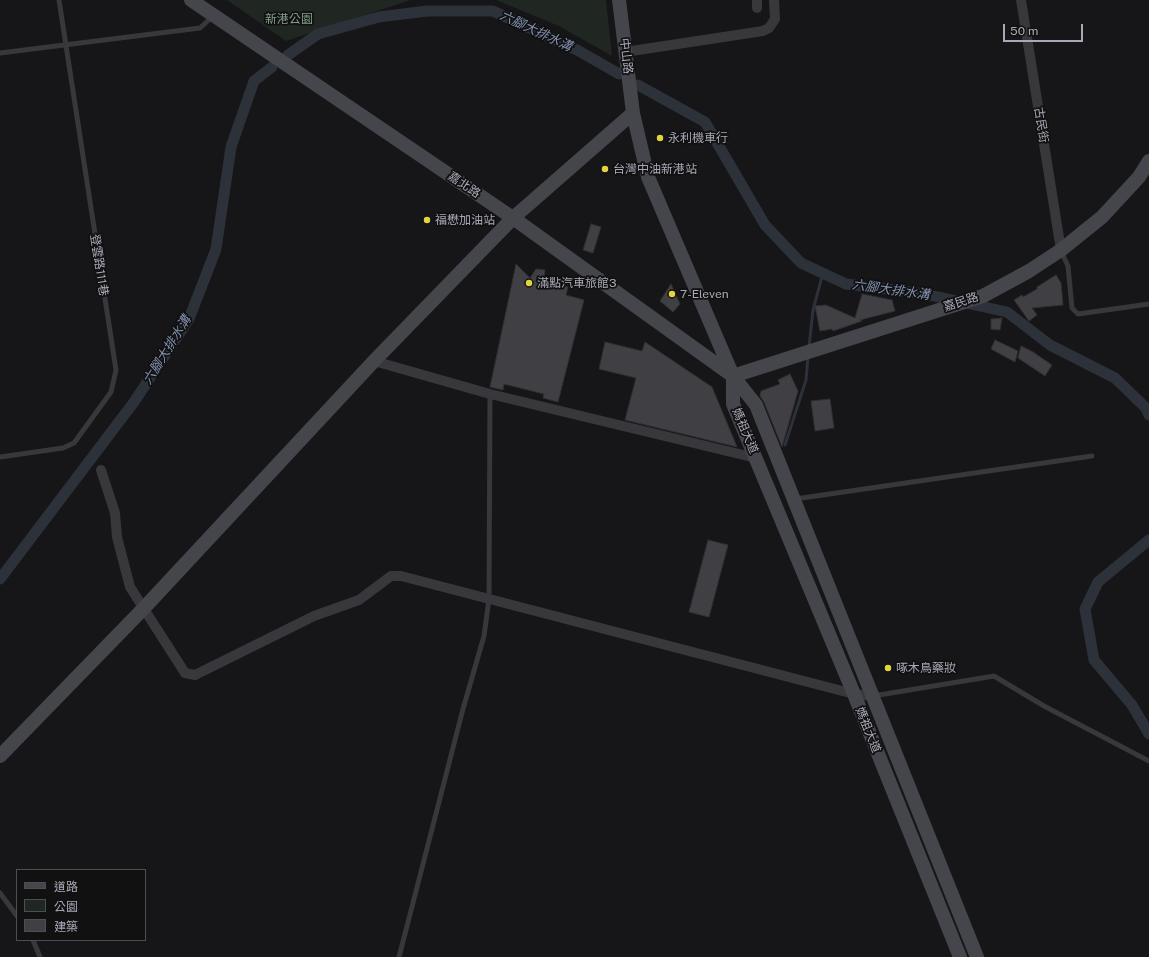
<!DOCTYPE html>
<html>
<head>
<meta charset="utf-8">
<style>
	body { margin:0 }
	#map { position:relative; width:1149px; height:957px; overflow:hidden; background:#161517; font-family:"Public Sans","Noto Sans TC",sans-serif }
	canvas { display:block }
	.legend { position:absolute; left:16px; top:869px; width:130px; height:72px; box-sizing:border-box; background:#111112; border:1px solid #4d4e54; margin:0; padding:5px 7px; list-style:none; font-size:12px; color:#a8a9b6 }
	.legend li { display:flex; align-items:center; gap:8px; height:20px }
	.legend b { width:20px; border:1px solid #4d4e54 }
	.scale { position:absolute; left:1003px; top:24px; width:80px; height:18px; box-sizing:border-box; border:2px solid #a8a9b6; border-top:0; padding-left:5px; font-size:12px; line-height:14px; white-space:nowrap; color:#a8a9b6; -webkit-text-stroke:3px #111112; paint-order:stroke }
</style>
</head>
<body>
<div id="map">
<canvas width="1149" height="957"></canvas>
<ul class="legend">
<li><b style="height:5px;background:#45454c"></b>道路</li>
<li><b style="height:11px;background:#202722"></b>公園</li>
<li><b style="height:11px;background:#404044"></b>建築</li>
</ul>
<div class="scale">50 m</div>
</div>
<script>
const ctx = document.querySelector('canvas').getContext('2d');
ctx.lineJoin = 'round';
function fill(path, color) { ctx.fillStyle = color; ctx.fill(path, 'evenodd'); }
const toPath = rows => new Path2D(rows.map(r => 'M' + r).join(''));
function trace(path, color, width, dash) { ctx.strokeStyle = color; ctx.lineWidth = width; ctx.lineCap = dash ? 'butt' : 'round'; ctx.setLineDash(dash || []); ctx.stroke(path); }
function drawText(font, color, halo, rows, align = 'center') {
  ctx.font = font + ' "Public Sans","Noto Sans TC",sans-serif'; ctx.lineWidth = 3.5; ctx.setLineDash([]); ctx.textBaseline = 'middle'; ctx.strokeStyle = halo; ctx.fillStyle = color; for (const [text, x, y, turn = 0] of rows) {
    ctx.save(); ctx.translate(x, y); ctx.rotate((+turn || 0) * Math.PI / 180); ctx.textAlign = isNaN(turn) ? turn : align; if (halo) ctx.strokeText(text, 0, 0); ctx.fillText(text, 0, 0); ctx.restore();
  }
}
fill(toPath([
	[227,0,411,0,286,41],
	[496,0,606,0,612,56,559,26]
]), '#202722');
trace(toPath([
	[809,347,813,310,823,273],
	[785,445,806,380,808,357]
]), '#2d313a', 3);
trace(toPath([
	[288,55,318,34,379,17,427,11,493,11,579,51,619,74],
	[638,85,705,122,765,225,801,263,846,284,925,294,1007,312,1050,345,1115,378,1146,408,1149,415],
	[1149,540,1098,582,1085,609,1094,660,1132,705,1149,734],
	[0,579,134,402,189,319,216,249,231,147,254,81,272,67]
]), '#2d313a', 11);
const building = toPath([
	[591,224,601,227,593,253,583,250,591,224],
	[516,264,530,278,536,269,545,270,544,281,568,287,566,295,584,300,558,402,543,398,544,394,504,384,503,390,490,387,516,264],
	[1056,275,1061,283,1063,305,1032,308,1037,315,1029,321,1014,300,1022,295,1023,297,1037,289,1037,287,1056,275],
	[671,284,680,304,673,312,660,301,671,284],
	[862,294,892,300,895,311,860,320,862,321,833,331,832,329,820,331,815,306,826,305,855,318,862,294],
	[1002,318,1000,330,991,329,991,319,1002,318],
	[995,340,1018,351,1015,362,991,349,995,340],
	[605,342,642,351,645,342,712,387,737,447,625,420,636,378,599,369,605,342],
	[1021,346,1033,352,1052,365,1045,376,1018,358,1021,346],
	[790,374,798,391,782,447,764,402,760,396,761,391,780,384,778,380,790,374],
	[830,399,834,428,815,431,811,401,830,399],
	[708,540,728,545,709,617,689,612,708,540]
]);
fill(building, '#404044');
trace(building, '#303033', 1);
trace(toPath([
	[0,53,200,28,213,16],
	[1061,251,1068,266,1072,308,1078,314,1149,304],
	[0,457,63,448,74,443,111,392,116,370,59,0],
	[795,499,1092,456],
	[873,696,994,676,1044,706,1149,761],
	[0,893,17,916],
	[33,940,40,957],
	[399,957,463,709,484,636,489,599,490,394]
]), '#37373c', 5);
trace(toPath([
	[757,0,757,8],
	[1021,0,1061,250],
	[625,52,763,31,769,28,775,19,774,0],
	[374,361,490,394,756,458],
	[101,470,115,513,117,537,130,587,185,673,195,675,314,616,359,600,391,576,401,576,854,694,872,696]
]), '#37373c', 10);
trace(toPath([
	[191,0,513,218,733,376],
	[619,0,633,113,648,177,733,376,756,405,977,957],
	[733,376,733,404,854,694,960,957],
	[733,376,983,296,1029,271,1061,250,1102,217,1139,177,1149,161],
	[0,756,144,608,374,361,513,218,633,113]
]), '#45454c', 14);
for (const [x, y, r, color] of [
	[660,138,4,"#e4d340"],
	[605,169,4,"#e4d340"],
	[427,220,4,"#e4d340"],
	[529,283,4,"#e4d340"],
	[672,294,4,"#e4d340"],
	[888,668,4,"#e4d340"]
]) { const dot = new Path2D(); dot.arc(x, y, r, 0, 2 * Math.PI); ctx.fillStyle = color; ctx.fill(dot); trace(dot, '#111112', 1.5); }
drawText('12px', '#81a08a', '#111112', [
	["新港公園",289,19]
]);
drawText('12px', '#a8a9b6', '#111112', [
	["中山路",626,56,83],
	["古民街",1041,125,81],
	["嘉北路",464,185,34],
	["登雲路111巷",99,265,81],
	["嘉民路",961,302,-18],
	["媽祖大道",745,431,67],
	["媽祖大道",868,730,68]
]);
drawText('12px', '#a8a9b6', '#111112', [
	["永利機車行",668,138],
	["台灣中油新港站",613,169],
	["福懋加油站",435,220],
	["滿點汽車旅館3",537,283],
	["7-Eleven",680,294],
	["啄木鳥藥妝",896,668]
], 'left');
drawText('italic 13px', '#8290af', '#111112', [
	["六腳大排水溝",536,31,25],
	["六腳大排水溝",891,290,8],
	["六腳大排水溝",167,350,-58]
]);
</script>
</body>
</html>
